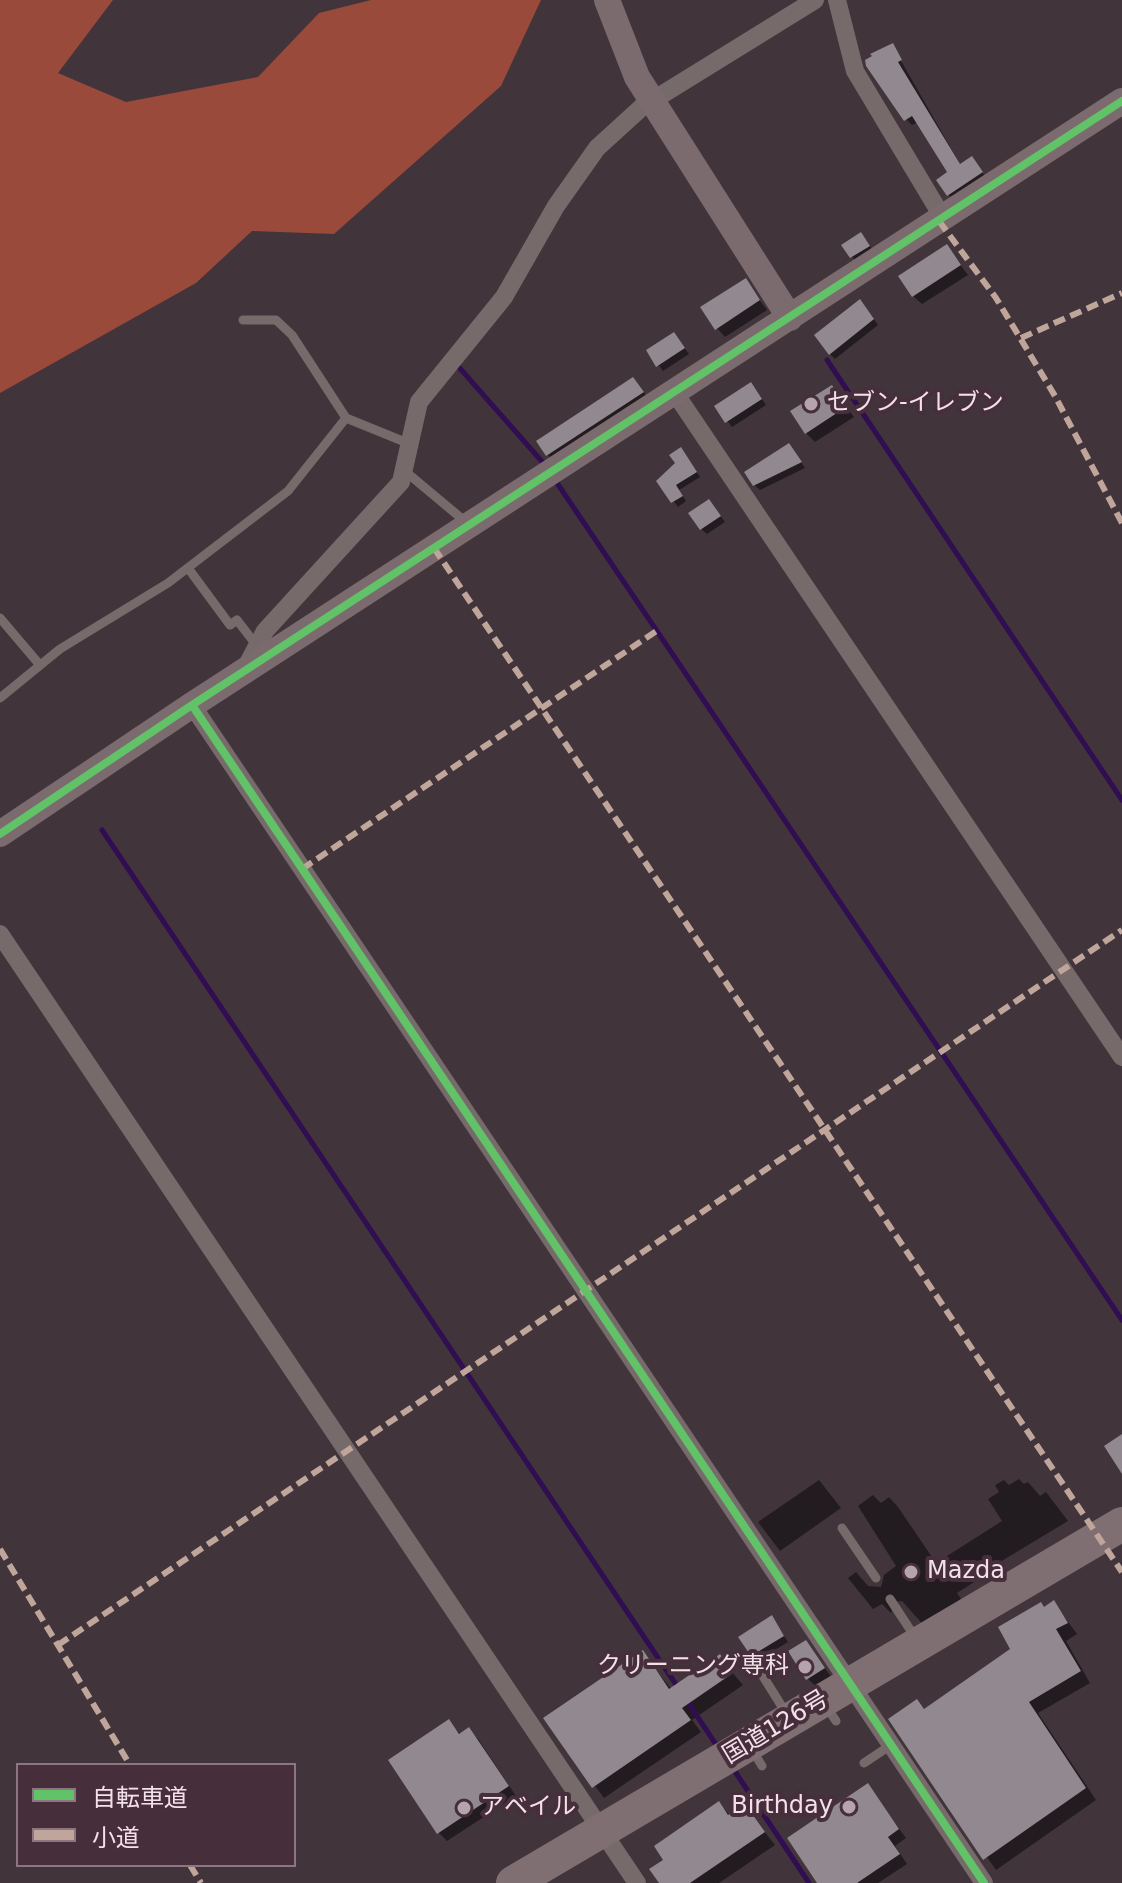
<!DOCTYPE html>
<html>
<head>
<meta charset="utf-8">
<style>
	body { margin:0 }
	#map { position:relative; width:1122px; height:1883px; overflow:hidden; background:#41343b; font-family:"DejaVu Sans","Noto Sans JP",sans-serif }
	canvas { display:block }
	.legend { position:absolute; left:16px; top:1763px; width:280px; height:104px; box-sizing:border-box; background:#472e3b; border:2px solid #8c7681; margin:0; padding:10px 14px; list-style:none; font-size:24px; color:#f3e1e9 }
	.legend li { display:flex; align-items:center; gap:16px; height:40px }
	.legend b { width:40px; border:2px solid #8c7681 }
</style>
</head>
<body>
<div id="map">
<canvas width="1122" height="1883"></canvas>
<ul class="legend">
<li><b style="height:10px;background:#61c268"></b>自転車道</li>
<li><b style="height:10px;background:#c0a59a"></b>小道</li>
</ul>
</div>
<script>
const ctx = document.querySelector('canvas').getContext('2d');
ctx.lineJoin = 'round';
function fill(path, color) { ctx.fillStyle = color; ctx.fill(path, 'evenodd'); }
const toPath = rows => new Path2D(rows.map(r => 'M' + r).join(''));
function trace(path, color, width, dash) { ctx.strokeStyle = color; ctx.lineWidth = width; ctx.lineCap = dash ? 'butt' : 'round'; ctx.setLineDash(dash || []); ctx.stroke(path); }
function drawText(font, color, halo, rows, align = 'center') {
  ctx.font = font + ' "DejaVu Sans","Noto Sans JP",sans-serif'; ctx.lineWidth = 8; ctx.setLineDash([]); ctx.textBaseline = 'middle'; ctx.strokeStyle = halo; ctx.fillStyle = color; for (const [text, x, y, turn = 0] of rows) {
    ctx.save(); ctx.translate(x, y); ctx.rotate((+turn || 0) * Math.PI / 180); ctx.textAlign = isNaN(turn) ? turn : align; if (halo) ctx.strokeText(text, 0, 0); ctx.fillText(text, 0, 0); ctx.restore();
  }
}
fill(toPath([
	[0,0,113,0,58,73,126,102,258,77,319,13,371,0,541,0,501,86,334,234,252,231,196,283,0,393]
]), '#994a3b');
fill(toPath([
	[892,45,961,166,972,159,987,179,954,200,948,194,950,173,918,122,912,125,906,119],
	[866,240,874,252,857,263,844,245],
	[947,247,968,275,922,304,913,296],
	[745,280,767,310,725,337,717,328],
	[865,307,878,325,835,359,830,354],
	[674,334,689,354,663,371,648,351],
	[639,385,648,399,553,460,548,455],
	[831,387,854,417,815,442,806,433],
	[756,390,766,405,732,427,717,407],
	[794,451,805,468,760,490,754,485],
	[685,455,700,477,679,490,686,501,678,507,659,481],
	[709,501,725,522,707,534,701,529],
	[1019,1479,1024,1484,1028,1482,1040,1496,1046,1492,1068,1521,985,1571,987,1574,957,1593,965,1605,928,1630,902,1601,895,1602,891,1613,882,1604,873,1609,848,1578,856,1572,868,1586,881,1587,884,1575,896,1566,858,1506,873,1495,881,1503,889,1497,898,1507,936,1563,1002,1521,988,1499,999,1492,995,1485,1004,1480,1009,1485],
	[819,1480,841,1508,780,1551,758,1522],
	[1054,1603,1077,1634,1066,1641,1090,1683,1038,1713,1096,1800,996,1870,891,1719,917,1701,926,1711,1013,1649,1044,1609],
	[772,1618,788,1642,758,1660,741,1637],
	[806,1642,832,1678,817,1687,808,1679],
	[642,1653,672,1690,719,1657,743,1685,692,1720,701,1732,604,1798,546,1719],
	[449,1722,461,1735,469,1730,478,1739,516,1796,447,1841,439,1833],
	[868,1786,906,1838,895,1846,907,1864,878,1883,820,1883],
	[719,1804,731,1816,744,1806,775,1845,719,1883,661,1883,666,1860]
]), '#0007');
trace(toPath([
	[827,360,1122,800],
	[457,365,545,465],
	[555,480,1122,1320],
	[102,830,679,1689],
	[685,1698,719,1749],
	[732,1767,809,1883]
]), '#310d52', 5);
fill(toPath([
	[893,43,902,60,898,62,960,164,972,156,983,172,947,196,936,180,947,172,912,116,904,121,866,66,865,60,872,56,870,54],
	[861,232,870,246,850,258,841,245],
	[947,244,961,265,912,297,898,276],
	[746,278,760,300,715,330,700,307],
	[860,299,874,319,829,355,814,335],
	[674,332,685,348,656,367,646,350],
	[633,377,644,392,546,456,536,441],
	[751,382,762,399,725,423,714,406],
	[832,385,846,407,805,434,790,411],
	[789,443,802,462,753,486,744,472],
	[681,447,697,472,676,485,683,496,671,503,656,481,675,463,669,455],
	[709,499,721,516,700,530,688,513],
	[1122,1434,1122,1474,1104,1446],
	[1054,1600,1068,1623,1056,1629,1081,1671,1029,1702,1086,1788,983,1860,888,1719,917,1699,924,1709,1010,1649,998,1627,1041,1602,1044,1607],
	[772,1615,784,1636,751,1656,738,1637],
	[806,1640,825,1668,806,1680,788,1651],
	[643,1650,669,1689,720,1654,733,1673,682,1708,691,1720,592,1788,543,1718],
	[449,1719,459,1734,469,1727,509,1786,437,1834,388,1760],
	[868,1783,899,1829,888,1837,900,1854,857,1883,817,1883,787,1838],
	[719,1801,728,1815,745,1804,765,1832,690,1883,659,1883,649,1869,663,1860,654,1846]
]), '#928890');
trace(toPath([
	[243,320,276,320,292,335,346,418,410,444],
	[406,472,467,523],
	[188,568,230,625,237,620,257,646],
	[0,618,39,664],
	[0,698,60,649,168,583,288,491,346,418],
	[842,1528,876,1578],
	[890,1599,915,1637],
	[756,1665,786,1713],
	[826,1706,836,1721],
	[751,1748,762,1766],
	[864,1763,891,1745]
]), '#776a6b', 9);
trace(toPath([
	[837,0,855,71,943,218],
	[675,393,1122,1057],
	[246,667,265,631,401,482,419,402,504,297,556,206,597,148,642,107,815,0],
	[192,705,984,1883],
	[0,934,637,1883]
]), '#776a6b', 18);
trace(toPath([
	[607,0,637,77,790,318],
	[0,834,192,705,1122,101]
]), '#7c6b6e', 26);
trace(toPath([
	[513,1883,1122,1524]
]), '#806f72', 34);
trace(toPath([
	[939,221,996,298,1055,396,1122,523],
	[1021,338,1122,293],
	[434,548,1122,1572],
	[302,869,658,630],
	[0,1549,130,1765],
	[58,1645,1122,930],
	[190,1865,201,1883]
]), '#c0a59a', 6, [12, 6]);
trace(toPath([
	[192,705,984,1883],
	[0,834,192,705,1122,101]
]), '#61c268', 8);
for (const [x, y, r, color] of [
	[811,404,8,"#b5a4ac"],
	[911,1572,8,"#b5a4ac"],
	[805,1667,8,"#b5a4ac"],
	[849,1807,8,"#b5a4ac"],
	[464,1808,8,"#b5a4ac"]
]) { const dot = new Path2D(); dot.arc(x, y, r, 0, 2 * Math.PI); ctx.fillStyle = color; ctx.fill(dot); trace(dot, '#472e3b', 3); }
drawText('24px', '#f3e1e9', '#472e3b', [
	["セブン-イレブン",827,404],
	["Mazda",927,1572],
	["クリーニング専科",789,1667,"right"],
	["Birthday",833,1807,"right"],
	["アベイル",480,1808]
], 'left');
drawText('24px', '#f3e1e9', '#472e3b', [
	["国道126号",776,1728,-31]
]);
</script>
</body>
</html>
